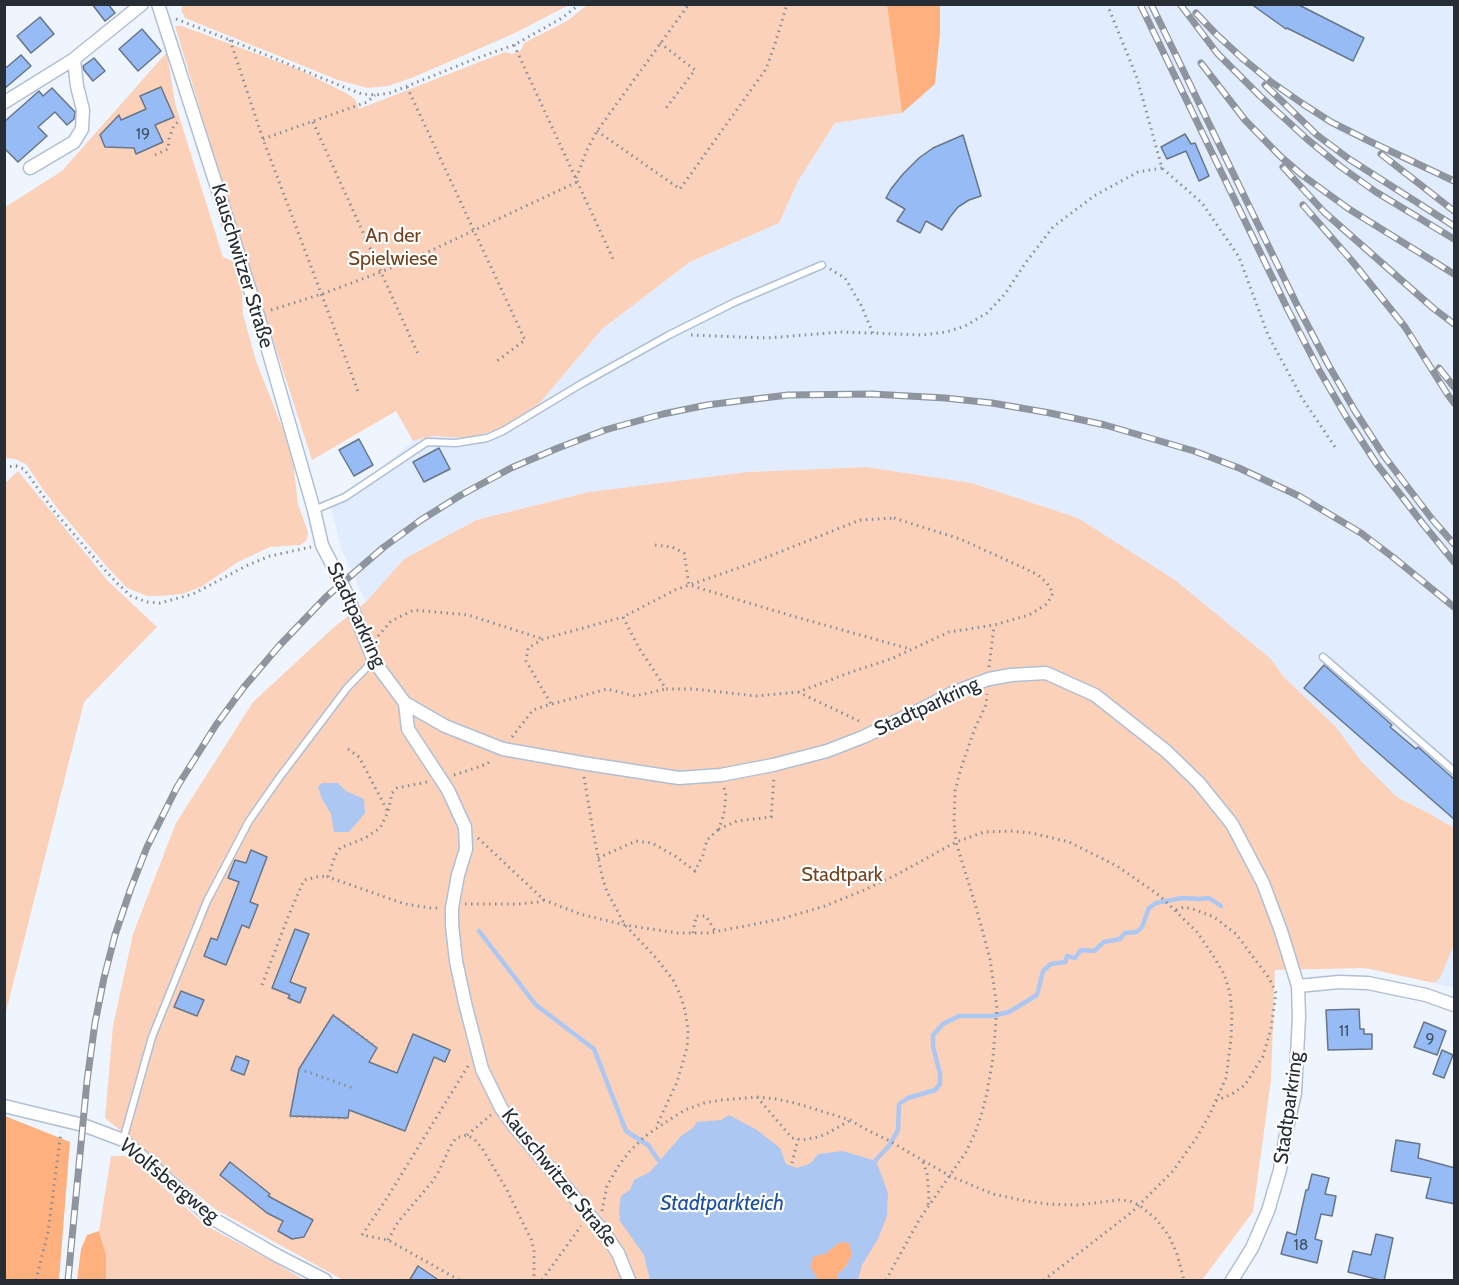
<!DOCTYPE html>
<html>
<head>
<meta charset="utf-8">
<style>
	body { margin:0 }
	#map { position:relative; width:1459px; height:1285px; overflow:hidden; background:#eff5ff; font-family:Cabin,sans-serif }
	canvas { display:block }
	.frame { position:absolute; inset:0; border:6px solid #272d35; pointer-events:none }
</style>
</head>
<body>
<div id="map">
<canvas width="1459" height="1285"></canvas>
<div class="frame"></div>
</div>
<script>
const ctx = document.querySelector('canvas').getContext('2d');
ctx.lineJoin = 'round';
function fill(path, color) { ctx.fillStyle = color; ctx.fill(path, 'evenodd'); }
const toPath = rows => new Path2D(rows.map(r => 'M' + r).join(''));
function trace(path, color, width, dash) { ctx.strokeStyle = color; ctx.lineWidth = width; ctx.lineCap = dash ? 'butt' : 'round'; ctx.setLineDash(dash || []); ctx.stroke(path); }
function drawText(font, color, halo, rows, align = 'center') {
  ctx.font = font + ' Cabin,sans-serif'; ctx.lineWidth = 4.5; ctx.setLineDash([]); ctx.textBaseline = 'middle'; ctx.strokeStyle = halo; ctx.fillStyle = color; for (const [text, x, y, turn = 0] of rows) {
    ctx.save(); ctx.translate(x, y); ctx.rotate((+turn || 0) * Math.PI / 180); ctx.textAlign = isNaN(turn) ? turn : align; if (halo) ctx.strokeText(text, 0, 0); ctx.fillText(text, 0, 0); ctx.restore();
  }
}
fill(toPath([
	[940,5,1454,5,1454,828,1432,815,1397,797,1361,761,1336,727,1283,676,1271,659,1078,518,972,483,866,467,748,472,589,492,475,520,404,559,366,602,342,551,329,501,380,469,413,441,432,436,466,438,539,404,602,329,690,262,779,223,798,181,835,123,902,113,940,32],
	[1454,945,1454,988,1434,983,1440,978]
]), '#e1ecfe');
fill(toPath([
	[183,5,183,4,569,5,513,34,414,77,388,86,367,88,338,80,185,18,181,10],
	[587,5,887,5,902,113,835,123,798,181,779,223,690,262,602,329,539,404,498,430,466,438,432,436,413,441,396,411,312,460,219,173,175,26,182,26,300,70,346,93,355,99,359,109,505,52,513,54,521,50,524,43,567,21],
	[167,52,175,103,223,257,233,261,242,290,243,314,256,361,292,452,298,504,308,532,307,540,300,545,270,547,238,562,201,587,182,594,160,596,147,596,127,588,109,569,62,514,44,491,26,464,15,459,5,458,5,207,62,171],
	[866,467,972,483,1078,518,1175,580,1271,659,1283,676,1336,727,1361,761,1397,797,1432,815,1454,828,1454,945,1440,978,1434,983,1365,968,1275,970,1271,1080,1253,1212,1202,1280,343,1280,215,1209,105,1118,113,1026,133,934,176,823,253,702,333,628,366,602,404,559,476,520,589,492,748,472],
	[18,471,108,581,157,627,84,702,5,1016,4,484],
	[111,1156,129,1156,205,1225,274,1262,304,1280,106,1280,106,1255,99,1231]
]), '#fbd2b9');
fill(toPath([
	[887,5,940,5,940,32,935,84,902,113],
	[5,1116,70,1142,59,1280,5,1280],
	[99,1231,106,1255,106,1280,77,1280,81,1249,87,1235],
	[840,1242,850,1243,852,1254,847,1265,838,1274,837,1280,818,1280,810,1266,814,1256,825,1254]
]), '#feb07e');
fill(toPath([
	[322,783,338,783,346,791,364,799,365,813,349,832,334,832,331,814,322,799,318,787],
	[729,1115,757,1130,780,1148,786,1164,797,1168,811,1163,818,1154,843,1151,876,1161,888,1193,887,1216,878,1239,862,1265,858,1280,837,1280,838,1274,847,1265,852,1254,849,1243,840,1242,825,1254,814,1256,810,1266,818,1280,650,1280,644,1255,620,1221,619,1209,621,1196,630,1190,634,1180,650,1172,681,1136,693,1128,697,1122,721,1120]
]), '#acc7f2');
trace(toPath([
	[479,931,536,1005,594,1049,626,1131,648,1145,661,1164],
	[872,1164,889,1146,898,1130,899,1104,908,1098,935,1090,940,1084,940,1074,933,1046,933,1035,943,1024,959,1016,992,1016,1009,1012,1037,995,1043,971,1051,964,1065,962,1067,956,1075,958,1081,950,1094,951,1104,942,1120,939,1125,933,1137,932,1142,927,1149,908,1156,903,1182,898,1199,899,1209,898,1221,906]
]), '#acc7f2', 4.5);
const building = toPath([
	[92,4,108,4,115,13,105,21,92,4],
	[1251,4,1297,4,1364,38,1353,61,1287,28,1286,29,1251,4],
	[40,17,54,34,31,53,17,36,40,17],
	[142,29,161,51,138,71,119,49,142,29],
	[21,55,31,66,4,89,4,67,7,67,21,55],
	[94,58,105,71,93,81,84,70,83,66,94,58],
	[161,87,174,117,155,125,163,142,136,154,134,148,105,147,100,135,119,115,121,120,146,109,140,96,161,87],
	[52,88,75,112,74,119,67,125,55,112,38,127,47,136,18,162,4,148,4,122,39,91,43,96,52,88],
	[1185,134,1191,144,1195,143,1209,176,1199,181,1186,151,1167,159,1161,147,1185,134],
	[963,135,981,196,969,200,958,207,950,217,942,230,926,221,920,233,897,221,905,209,886,198,891,189,903,174,919,158,933,148,963,135],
	[359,439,373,465,354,476,339,450,359,439],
	[439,448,450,469,424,482,413,462,439,448],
	[1324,665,1392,725,1390,727,1416,749,1418,747,1455,780,1455,820,1304,688,1324,665],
	[251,850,267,857,250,902,258,905,249,928,242,925,226,965,204,956,211,938,217,940,239,882,228,878,235,860,246,863,251,850],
	[295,929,309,934,290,982,306,988,300,1003,288,998,290,995,272,988,295,929],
	[181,991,204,1000,197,1016,174,1007,181,991],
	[1359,1009,1360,1029,1364,1029,1364,1034,1372,1034,1372,1049,1328,1050,1326,1010,1359,1009],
	[333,1015,377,1048,369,1062,397,1073,413,1034,450,1050,445,1062,434,1057,405,1131,349,1110,348,1118,290,1116,299,1069,333,1015],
	[1424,1022,1446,1031,1437,1055,1414,1047,1424,1022],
	[1442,1050,1453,1055,1444,1078,1433,1074,1442,1050],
	[236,1056,249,1061,244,1075,231,1070,236,1056],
	[1396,1140,1420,1144,1418,1158,1455,1168,1455,1204,1426,1198,1431,1178,1391,1171,1396,1140],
	[230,1162,270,1194,268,1196,313,1220,304,1237,292,1239,278,1231,283,1221,267,1213,220,1175,230,1162],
	[1312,1174,1329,1178,1325,1194,1336,1196,1332,1216,1321,1214,1315,1239,1322,1241,1317,1263,1281,1254,1287,1232,1296,1235,1306,1190,1308,1190,1312,1174],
	[1376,1234,1393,1238,1384,1281,1348,1272,1353,1251,1371,1255,1376,1234],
	[418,1266,440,1281,409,1281,418,1266]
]);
fill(building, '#97bcf5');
trace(building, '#677589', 1.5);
const service = toPath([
	[314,510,345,497,427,442,456,443,487,438,503,431,581,384,669,335,735,302,822,265],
	[1323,657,1454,771],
	[123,1140,152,1037,207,901,249,821,279,778,347,688,373,661]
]);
const minor = toPath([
	[158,4,258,315,314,510,322,545,345,590,374,661,405,703,445,726,503,749,582,763,679,778,721,775,773,765,827,751,863,737,924,708,952,693,989,679,1011,675,1046,673,1095,695,1166,751,1199,783,1232,824,1263,883,1281,931,1298,986,1299,1017,1295,1093,1287,1128,1280,1170,1268,1211,1252,1248,1232,1280],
	[5,102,74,59,142,4],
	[30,168,74,142,82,129,83,110,77,86,74,59],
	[405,703,408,729,448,790,465,827,466,849,458,875,452,908,452,925,456,961,465,1003,482,1069,501,1108,514,1126,603,1231,618,1253,629,1280],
	[1298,986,1339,982,1368,983,1426,995,1454,1005],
	[4,1106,83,1125,123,1140,210,1217,278,1256,325,1280]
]);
trace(service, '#b0bfd5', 9);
trace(minor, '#b0bfd5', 15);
trace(toPath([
	[1107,4,1137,78,1162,168,1202,203,1239,257,1268,335,1302,398,1337,450],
	[176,19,230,40,346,88,362,94,375,95,390,93,472,60,514,45,562,18,580,4],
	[230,40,263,139,359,394],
	[660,43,695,70,666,108],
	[514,45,614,261],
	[407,87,525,340,497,361],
	[313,122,418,354],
	[597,131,680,189,766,69,775,44,787,4],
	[263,139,367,102,375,95],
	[155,155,168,149,169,139,174,125,181,120],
	[576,178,579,171,586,152,597,131,689,4],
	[830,269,845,278,861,305,873,333],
	[271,310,322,294,381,272,430,251,577,182],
	[691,335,767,338,842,332,923,335,946,332,965,326,987,313,1005,294,1026,262,1053,227,1094,196,1125,179,1138,172,1162,168],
	[4,467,16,466,24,469,54,511,103,568,118,584,131,596,147,602,160,603,193,594,248,565,270,556,311,547],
	[894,518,960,539,1024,568,1038,575,1047,583,1053,593,1047,604,1029,615,994,625,949,632,891,659,857,670,798,692,756,696,694,689,666,689,639,648,623,617,675,590,747,565,860,520,894,518],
	[655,545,672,547,684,553,689,585,789,615,910,649],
	[378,636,391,621,414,610,468,615,543,639],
	[989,667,994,626],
	[798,692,861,722],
	[552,704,607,689,635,696,666,689],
	[512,737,533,710,551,704,526,661,528,648,543,639,623,617],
	[348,749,359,757,387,810],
	[454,775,487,764,492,759],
	[584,777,593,831,602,876,607,892,625,925,657,959,673,980,680,994,685,1010,688,1030,687,1048,677,1082,656,1127],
	[427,782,397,788,392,793,388,812,380,828,365,838,340,848,335,856,328,877,405,904,431,908,441,908],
	[724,788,726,793,724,814,719,829,737,821,771,817,774,776],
	[478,838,544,900,580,914,625,925,677,933,709,933,781,919,825,906,862,891,896,875,956,842,984,832,1010,831,1032,833,1069,842,1117,866,1160,896,1197,932,1214,957,1224,974,1230,993,1232,1014,1231,1039,1226,1078,1210,1114,1197,1137,1173,1171,1132,1212,1044,1280],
	[598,858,636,841,652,843,675,856,695,871,703,855,707,840,719,829],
	[465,904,519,904,538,902,544,900],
	[1176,910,1184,907,1196,910,1214,917,1236,934,1269,978,1276,993,1271,1029,1263,1056,1245,1085,1232,1094,1216,1101],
	[693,933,696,916,706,916,715,931],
	[262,985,288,917,304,880,321,876,328,877],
	[333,1015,377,1048],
	[299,1069,353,1088],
	[757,1097,792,1138,798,1139,802,1140,818,1137,828,1133,849,1121],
	[290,1116,348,1118],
	[467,1135,491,1115],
	[923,1162,927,1173,929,1196,928,1206],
	[792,1163,798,1139],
	[602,1211,607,1186,619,1165,630,1151,644,1137,669,1120,685,1110,704,1103,722,1100,757,1097,777,1099,795,1103,850,1120,867,1130,886,1139,950,1176,993,1194,1026,1201,1047,1204,1077,1205,1119,1200,1130,1201,1139,1205,1156,1219,1169,1236,1177,1254,1184,1280],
	[388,1240,398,1222,432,1182,439,1171,450,1147,456,1138,467,1135,474,1139,482,1148,507,1190,523,1223,531,1239,534,1251,534,1280],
	[36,1280,48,1232,61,1132],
	[459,1280,388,1240,362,1235,387,1198,468,1066],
	[542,1280,581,1226],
	[886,1280,919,1220,966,1152,975,1133,981,1116,987,1093,993,1058,997,1008,990,959,976,907,956,842,954,821,955,791,961,768,975,728,986,705,987,694]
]), '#888e97', 3, [1.5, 4.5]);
trace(service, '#fff', 6);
trace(minor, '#fff', 12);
const rail = toPath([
	[1140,4,1288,310,1319,370,1347,418,1376,463,1423,524,1454,562],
	[1151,4,1298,307,1329,366,1355,411,1384,456,1432,519,1454,544],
	[1180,4,1217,53,1260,96,1307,139,1341,167,1376,192,1454,239],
	[1196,13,1215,33,1242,58,1270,81,1303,104,1331,122,1369,141,1454,181],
	[1201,63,1245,120,1280,156,1302,175,1349,209,1454,274],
	[1265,85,1317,135,1349,159,1454,226],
	[1381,154,1454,211],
	[1283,167,1324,212,1433,308,1454,324],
	[1303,205,1352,261,1405,327,1448,395,1454,403],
	[1439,368,1454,387],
	[68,1280,87,1081,95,1023,104,978,115,935,131,888,147,847,177,787,216,725,244,687,279,646,326,597,384,547,421,520,461,495,511,468,558,448,605,430,663,414,707,405,747,400,788,395,871,394,945,398,992,403,1050,413,1105,425,1194,451,1239,468,1299,496,1361,533,1394,558,1454,607]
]);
trace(rail, '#8f959e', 7);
trace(rail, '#fff', 4.5, [14]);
drawText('16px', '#435165', null, [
	["19",143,134],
	["11",1344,1031],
	["9",1430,1039],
	["18",1301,1245]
]);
drawText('20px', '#75421f', '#fff', [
	["An der",393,236],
	["Spielwiese",393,259],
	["Stadtpark",842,875]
]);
drawText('20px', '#272d35', '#fff', [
	["Kauschwitzer Straße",242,266,73],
	["Stadtparkring",356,615,65],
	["Stadtparkring",927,707,-25],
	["Stadtparkring",1289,1108,-82],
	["Kauschwitzer Straße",559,1178,51],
	["Wolfsbergweg",169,1181,39]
]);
drawText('italic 21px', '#1c50a2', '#fff', [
	["Stadtparkteich",722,1204]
]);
</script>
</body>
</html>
